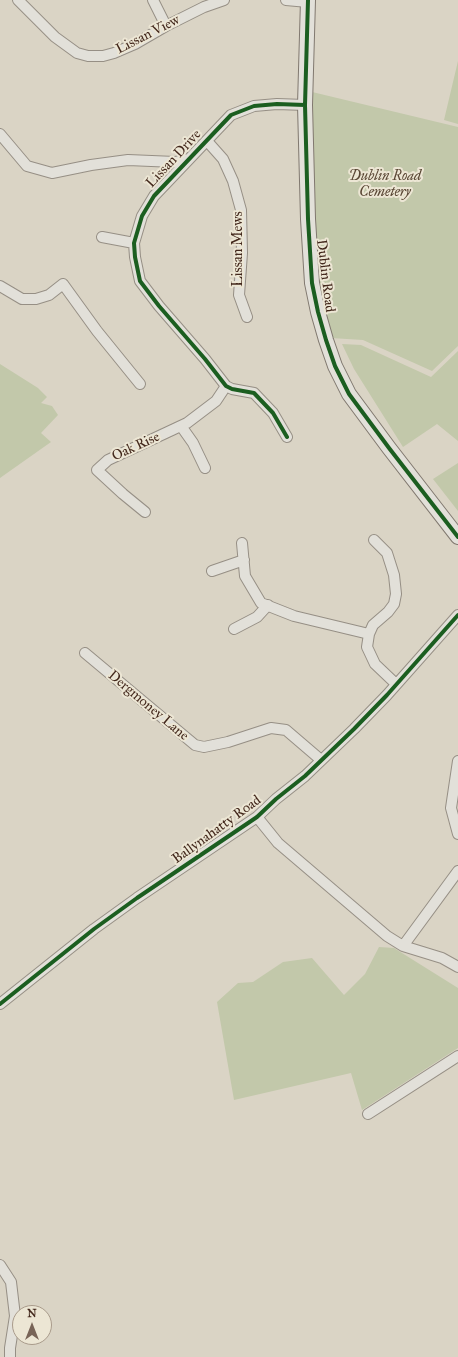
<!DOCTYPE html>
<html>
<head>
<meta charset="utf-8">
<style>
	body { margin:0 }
	#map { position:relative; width:458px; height:1357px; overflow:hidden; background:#dad4c5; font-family:"IM FELL Great Primer",serif }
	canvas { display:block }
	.north { position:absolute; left:12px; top:1305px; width:40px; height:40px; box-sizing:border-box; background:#ece6d4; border:1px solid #a89a8a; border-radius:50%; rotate:0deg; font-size:11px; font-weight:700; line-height:16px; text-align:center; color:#43281c }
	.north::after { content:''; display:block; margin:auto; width:14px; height:18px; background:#786457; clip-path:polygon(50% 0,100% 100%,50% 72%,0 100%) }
</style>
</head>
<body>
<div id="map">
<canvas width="458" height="1357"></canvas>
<div class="north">N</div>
</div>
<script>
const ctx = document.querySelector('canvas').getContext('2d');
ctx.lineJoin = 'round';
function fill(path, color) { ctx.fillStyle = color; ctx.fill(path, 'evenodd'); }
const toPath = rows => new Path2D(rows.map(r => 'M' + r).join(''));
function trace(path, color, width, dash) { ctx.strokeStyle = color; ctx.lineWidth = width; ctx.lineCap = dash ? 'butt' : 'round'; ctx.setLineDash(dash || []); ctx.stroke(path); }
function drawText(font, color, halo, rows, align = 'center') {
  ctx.font = font + ' "IM FELL Great Primer",serif'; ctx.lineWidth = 4; ctx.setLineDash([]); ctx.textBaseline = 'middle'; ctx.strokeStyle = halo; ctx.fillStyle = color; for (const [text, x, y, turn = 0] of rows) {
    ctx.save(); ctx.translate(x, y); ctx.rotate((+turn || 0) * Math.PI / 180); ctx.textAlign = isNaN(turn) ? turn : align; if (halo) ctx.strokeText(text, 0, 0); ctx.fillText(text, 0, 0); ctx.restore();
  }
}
fill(toPath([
	[458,61,458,124,444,120],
	[308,91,458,127,458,346,432,371,363,340,331,338,318,283],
	[342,344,361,345,431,377,458,351,458,441,437,424,403,447,354,369],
	[0,364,38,388,47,397,41,403,52,406,58,415,41,433,51,442,0,478],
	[458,463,458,511,433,479],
	[379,947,394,948,458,988,458,1048,362,1110,351,1073,234,1100,217,1002,238,983,253,982,283,962,312,958,344,995,365,974]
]), '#c2c8aa');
const street = toPath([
	[18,0,55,37,77,53,88,56,103,56,114,53,135,44,166,26,204,7,224,0],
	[153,0,166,26],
	[286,0,308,2],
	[0,134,27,166,52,173,91,165,128,160,175,162,188,159],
	[207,141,223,159,233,181,241,210,242,253,239,295,247,317],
	[102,237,134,243],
	[0,286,22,299,36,299,49,295,63,284,97,331,140,384],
	[181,426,193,443,205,468],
	[287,437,273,413,254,393,232,389,226,386,205,359,159,306,140,281,135,257,134,243,142,216,154,196,231,115,254,106,277,104,305,105],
	[145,512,123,494,97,470,108,460,187,423,216,401,226,386],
	[374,540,387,553,394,575,396,594,394,604,388,612,373,625,369,634,367,647,375,664,396,684],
	[242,543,245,576,261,603,294,616,369,634],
	[212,571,244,560],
	[234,629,257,617,268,605],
	[85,653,195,745,204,747,228,742,271,728,286,730,321,760],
	[458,761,451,808,458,834],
	[257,817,278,843,387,936,403,946,442,958,458,967],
	[403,946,458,871],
	[0,1004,94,929,137,898,257,817,276,799,305,776,354,729,387,695,458,615],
	[368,1114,458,1056],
	[0,1265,11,1282,15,1316,10,1348,10,1357]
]);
const secondary = toPath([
	[308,0,305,105,308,219,312,283,318,312,326,340,335,366,349,394,389,448,458,537]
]);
trace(street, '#968f85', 12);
trace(secondary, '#80786f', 16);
trace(street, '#e2e0d9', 10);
trace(secondary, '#e2e0d9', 14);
trace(toPath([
	[308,0,305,105,308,219,312,283,318,312,326,340,335,366,349,394,389,448,458,537],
	[287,437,273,413,254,393,232,389,226,386,205,359,159,306,140,281,135,257,134,243,142,216,154,196,231,115,254,106,277,104,305,105],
	[0,1004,94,929,137,898,257,817,276,799,305,776,354,729,387,695,458,615]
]), '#1b5e20', 4);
drawText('14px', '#43281c', '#ece6d4', [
	["Lissan View",148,35,-27],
	["Lissan Drive",174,159,-47],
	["Lissan Mews",239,249,-90],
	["Dublin Road",325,276,83],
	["Oak Rise",136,447,-25],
	["Dergmoney Lane",148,706,40],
	["Ballynahatty Road",217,830,-36]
]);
drawText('italic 14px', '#594634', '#ece6d4', [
	["Dublin Road",385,177],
	["Cemetery",385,193]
]);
</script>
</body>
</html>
